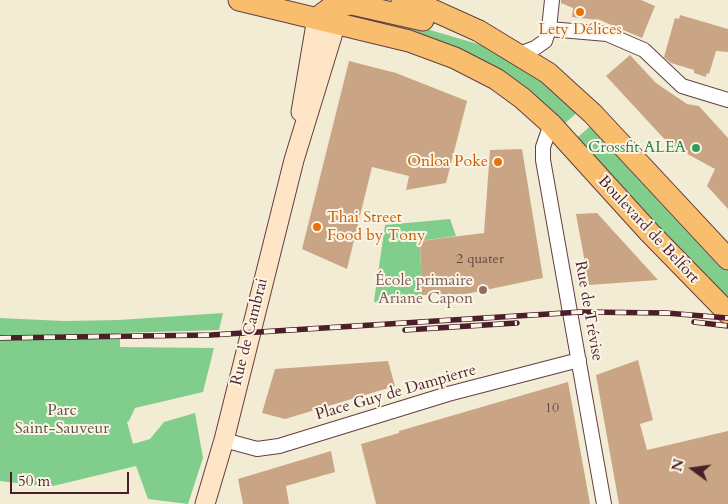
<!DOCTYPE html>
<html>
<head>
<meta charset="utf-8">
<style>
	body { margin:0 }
	#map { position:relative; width:728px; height:504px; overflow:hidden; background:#f3ecd4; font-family:Cardo,serif }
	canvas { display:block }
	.north { position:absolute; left:668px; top:444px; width:50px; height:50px; -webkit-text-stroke:4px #fcf5e5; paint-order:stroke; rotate:284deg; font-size:14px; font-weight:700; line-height:20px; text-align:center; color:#4a1f2b }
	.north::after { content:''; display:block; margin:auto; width:18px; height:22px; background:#4a1f2b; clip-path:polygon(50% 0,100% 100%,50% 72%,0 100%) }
	.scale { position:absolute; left:10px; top:472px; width:119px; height:22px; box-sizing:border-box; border:2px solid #4a1f2b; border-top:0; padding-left:6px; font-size:15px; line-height:18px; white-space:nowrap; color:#4a1f2b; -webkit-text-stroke:4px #fcf5e5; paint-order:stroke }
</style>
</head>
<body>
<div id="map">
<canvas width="728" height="504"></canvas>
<div class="north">N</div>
<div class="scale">50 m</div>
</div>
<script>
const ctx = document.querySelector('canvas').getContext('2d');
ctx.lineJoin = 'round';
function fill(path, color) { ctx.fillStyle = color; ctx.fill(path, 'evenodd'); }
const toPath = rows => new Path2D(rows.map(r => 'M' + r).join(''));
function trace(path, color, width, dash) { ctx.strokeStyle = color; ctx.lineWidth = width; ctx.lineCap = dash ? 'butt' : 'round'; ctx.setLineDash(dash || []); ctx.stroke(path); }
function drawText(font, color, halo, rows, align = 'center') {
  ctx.font = font + ' Cardo,serif'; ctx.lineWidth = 4; ctx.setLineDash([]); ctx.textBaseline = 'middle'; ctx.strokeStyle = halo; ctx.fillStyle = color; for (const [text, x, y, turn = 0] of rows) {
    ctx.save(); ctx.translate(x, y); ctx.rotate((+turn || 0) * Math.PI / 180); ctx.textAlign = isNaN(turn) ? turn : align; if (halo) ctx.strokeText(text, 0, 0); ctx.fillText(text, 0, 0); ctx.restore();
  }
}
fill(toPath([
	[378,15,492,48,522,65,581,109,560,128,537,103,375,24],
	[594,123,728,267,728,306,572,142],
	[450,219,456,236,420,241,422,301,376,303,374,301,385,225],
	[223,313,219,330,120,333,120,347,214,348,203,392,135,408,129,421,127,422,133,444,150,439,164,422,195,413,203,458,188,504,148,499,136,466,49,487,0,481,0,318,64,321,119,320]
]), '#81cd8c');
fill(toPath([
	[561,0,641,0,655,6,642,38,595,18,598,20,572,17,573,8,561,3],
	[680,15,728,29,728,52,716,51,709,74,707,73,706,77,694,73,694,70,671,63,664,57,675,18,679,19],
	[630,55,656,83,687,104,699,106,728,138,728,209,707,186,715,169,669,144,606,76],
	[349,61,396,73,467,101,446,183,406,190,409,176,372,167,347,269,302,249],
	[522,149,543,278,466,294,422,295,420,241,484,233,490,150],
	[597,213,658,280,589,285,576,214],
	[638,360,653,420,640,424,647,450,728,431,728,504,619,504,596,375],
	[388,361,395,386,285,419,262,413,275,369],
	[568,382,590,504,376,504,361,444,399,433,399,431],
	[331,451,335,472,286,486,289,504,243,504,238,479]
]), '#c9a585');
const street = toPath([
	[549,29,607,34,644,50,682,86,728,100],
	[519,54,535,48,545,41,549,29,552,0],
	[551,124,543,147,543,160,604,504],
	[224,440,257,449,279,446,448,394,579,360]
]);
const secondary = toPath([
	[301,112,317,18],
	[205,504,224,440,294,160,336,23]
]);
const primary = toPath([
	[239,0,409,41,455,58,496,79,522,98,551,124,649,232,728,313],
	[402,0,428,8,479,31,548,73,593,114,728,259],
	[317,18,333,6,352,4,423,20]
]);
trace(street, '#633e44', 16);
trace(secondary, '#633e44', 21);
trace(primary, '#633e44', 23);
trace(street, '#fff', 14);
trace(secondary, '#fde5c5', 19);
trace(primary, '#f9be6d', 21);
const rail = toPath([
	[694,322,728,326],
	[405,330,517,323],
	[0,338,211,335,581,312,666,313,728,318]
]);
trace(rail, '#4a1f2b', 5.5);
trace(rail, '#fcf5e5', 4, [11]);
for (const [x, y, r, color] of [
	[580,12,5,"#e8710a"],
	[696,148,5,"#2e9e5b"],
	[498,162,5,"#e8710a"],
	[317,227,5,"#e8710a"],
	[483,290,5,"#8d6e63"]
]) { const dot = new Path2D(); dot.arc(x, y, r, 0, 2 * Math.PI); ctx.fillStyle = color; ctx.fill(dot); trace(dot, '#fcf5e5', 2); }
drawText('14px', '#6a4042', null, [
	["2 quater",480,260],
	["10",552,409]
]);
drawText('16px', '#c56008', '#fcf5e5', [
	["Lety Délices",580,30],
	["Onloa Poke",488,162,"right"],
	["Thai Street",327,218,"left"],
	["Food by Tony",327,236,"left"]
]);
drawText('16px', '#27864d', '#fcf5e5', [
	["Crossfit ALEA",686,148]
], 'right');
drawText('16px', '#4a1f2b', '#fcf5e5', [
	["Boulevard de Belfort",648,230,47],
	["Rue de Trévise",588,311,80],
	["Rue de Cambrai",250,332,-76],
	["Place Guy de Dampierre",396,393,-16]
]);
drawText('16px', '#785e54', '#fcf5e5', [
	["École primaire",473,281],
	["Ariane Capon",473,299]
], 'right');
drawText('16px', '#5a5348', '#fcf5e5', [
	["Parc",62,411],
	["Saint-Sauveur",62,429]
]);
</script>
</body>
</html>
